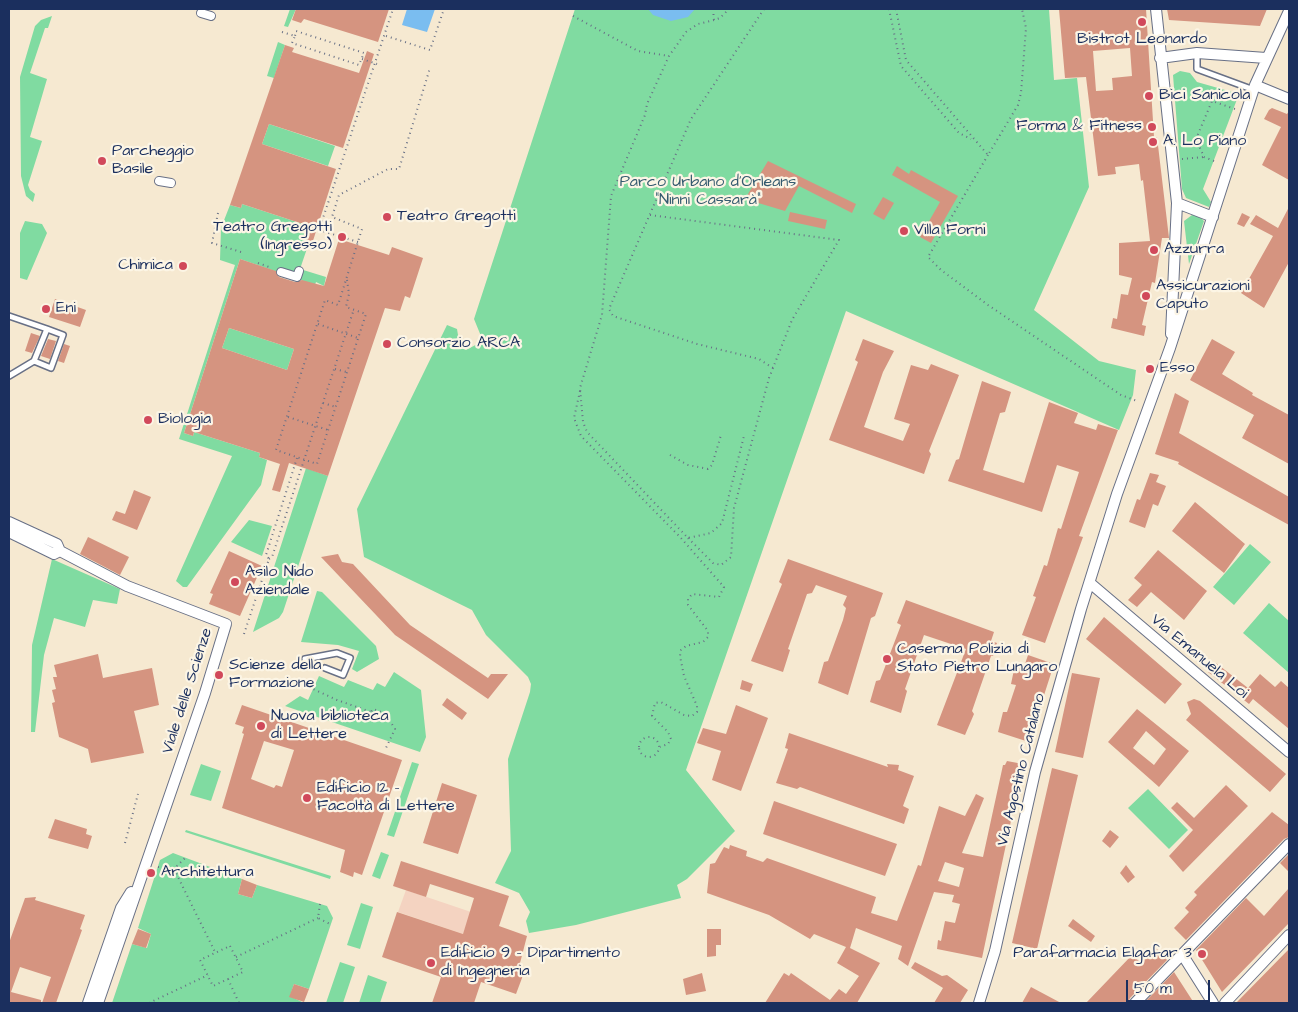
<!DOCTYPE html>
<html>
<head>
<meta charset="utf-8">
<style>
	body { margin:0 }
	#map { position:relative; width:1298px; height:1012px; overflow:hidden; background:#f6e9d1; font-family:"Architects Daughter",sans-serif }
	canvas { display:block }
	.frame { position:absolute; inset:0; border:10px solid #1b2f5e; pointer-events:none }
	.scale { position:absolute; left:1126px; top:980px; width:84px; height:22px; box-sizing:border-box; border:2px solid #1b2f5e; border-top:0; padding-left:6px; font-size:15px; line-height:18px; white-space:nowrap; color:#1b2f5e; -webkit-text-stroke:4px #fcf5e5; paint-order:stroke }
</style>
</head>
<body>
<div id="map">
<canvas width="1298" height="1012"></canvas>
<div class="frame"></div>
<div class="scale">50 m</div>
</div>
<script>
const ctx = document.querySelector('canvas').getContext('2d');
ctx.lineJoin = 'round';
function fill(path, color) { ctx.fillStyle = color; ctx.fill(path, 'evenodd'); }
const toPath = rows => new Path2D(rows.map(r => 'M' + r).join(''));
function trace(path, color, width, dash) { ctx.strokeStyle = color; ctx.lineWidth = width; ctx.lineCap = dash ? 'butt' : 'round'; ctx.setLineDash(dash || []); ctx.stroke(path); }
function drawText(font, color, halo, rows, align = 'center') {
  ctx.font = font + ' "Architects Daughter",sans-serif'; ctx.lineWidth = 4.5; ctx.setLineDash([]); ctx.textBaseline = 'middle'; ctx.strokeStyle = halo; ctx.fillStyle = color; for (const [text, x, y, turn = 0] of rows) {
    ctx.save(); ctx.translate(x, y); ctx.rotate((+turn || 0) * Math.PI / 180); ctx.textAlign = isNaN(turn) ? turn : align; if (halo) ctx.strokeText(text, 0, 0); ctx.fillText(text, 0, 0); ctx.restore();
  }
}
fill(toPath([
	[406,890,471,912,463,934,398,912]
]), '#f4d3c1');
fill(toPath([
	[290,9,296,9,288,27,284,26],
	[575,9,1049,9,1054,80,1077,78,1089,187,1034,310,1099,361,1136,370,1133,395,1119,430,846,311,686,770,735,831,687,879,677,885,681,898,576,925,529,933,526,921,530,912,519,893,495,883,511,851,508,759,530,692,531,684,528,677,486,635,472,610,364,557,357,509,447,325,457,329,460,347,466,350,483,341,474,319],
	[52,16,48,28,45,28,30,73,47,79,30,137,42,141,28,185,30,190,35,194,33,202,26,196,21,176,20,77,35,26,41,20],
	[278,42,285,45,274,78,267,76],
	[1180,71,1190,73,1197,82,1239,94,1203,189,1211,202,1209,207,1186,198,1182,189,1173,75],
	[269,124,335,146,328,166,262,144],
	[242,204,309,226,309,230,313,231,300,269,326,277,324,286,316,282,315,285,240,259,184,433,193,436,194,432,260,453,259,457,267,460,261,485,187,587,183,587,176,581,232,456,179,439,235,265,220,260,221,228,230,205,241,208],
	[1192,215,1199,216,1204,221,1189,264,1184,221],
	[25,221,42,224,47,233,27,280,20,278,20,233],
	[229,328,294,349,287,370,222,348],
	[306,468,328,476,283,612,279,618,253,632],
	[249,520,272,526,262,556,231,542],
	[1250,544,1271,562,1234,605,1213,587],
	[52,559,120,589,117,604,93,600,85,627,54,618,44,655,35,732,31,732,32,645],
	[317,591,322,592,376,646,379,659,357,672,352,669,359,651,338,645,301,642],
	[1269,603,1289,621,1289,673,1243,633],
	[394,672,421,690,426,737,420,752,285,706,300,696,308,700,319,676,344,687,348,680,373,690,377,683,385,687],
	[412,762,419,764,394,837,387,835],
	[201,764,221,771,211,801,190,795],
	[1148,789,1188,830,1169,849,1128,808],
	[186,830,331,876,330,879,185,832],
	[381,852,389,855,380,879,372,876],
	[173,853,242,879,238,894,252,898,257,885,327,906,333,918,309,989,294,984,290,996,304,1003,112,1003,132,944,147,948,151,934,138,928,160,860],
	[361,903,373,907,360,949,347,945],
	[340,962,355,967,343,1003,326,1003],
	[368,975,387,982,380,1003,359,1003]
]), '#80dba1');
fill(toPath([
	[407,9,435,9,427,32,402,25],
	[648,9,695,9,688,17,671,21,653,15]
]), '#7abdf0');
fill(toPath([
	[296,9,389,9,378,42,304,19,301,23,292,20],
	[1059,9,1146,9,1154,137,1157,137,1169,238,1162,238,1155,283,1152,282,1142,325,1146,326,1144,336,1111,328,1113,318,1117,319,1121,294,1128,295,1132,278,1119,275,1119,243,1150,241,1143,180,1141,181,1139,164,1115,167,1116,174,1098,176,1086,77,1065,78],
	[1130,48,1132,76,1112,78,1113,90,1096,91,1093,51],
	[1167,9,1267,9,1260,26,1169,20],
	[285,45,294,48,292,52,359,73,367,51,374,54,343,148,269,124,262,144,336,169,311,247,306,246,309,226,242,204,241,208,230,205],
	[1272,108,1287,114,1289,111,1289,180,1262,165,1281,127,1264,119,1269,110],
	[768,161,856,204,852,213,799,186,785,211,745,199],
	[897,166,909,174,911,170,958,196,931,243,920,237,940,202,892,175],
	[883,197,894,203,884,220,873,214],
	[1289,207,1289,262,1264,308,1241,293,1273,236,1250,224,1256,215,1278,228],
	[790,212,827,220,825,229,788,221],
	[1242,213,1250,217,1244,227,1237,224],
	[339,239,389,255,392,247,423,258,410,298,405,296,400,311,385,308,328,476,289,463,280,492,272,490,280,464,259,457,260,453,194,432,193,436,184,433,240,259,276,271,279,277,295,282,302,280,324,286],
	[229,328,294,349,287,370,222,348],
	[55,299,86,310,80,327,49,317],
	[31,333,40,336,32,353,25,351],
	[48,339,56,341,50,359,41,356],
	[863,339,894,351,883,372,864,427,903,441,910,424,894,419,911,365,928,370,931,364,959,375,929,451,931,454,924,474,829,440,858,362,855,360],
	[1212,339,1235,352,1222,374,1253,393,1252,395,1289,415,1289,464,1242,438,1254,415,1190,380],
	[64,344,70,346,64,363,58,361],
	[982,381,1011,392,1005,412,1000,413,983,470,1024,483,1049,402,1078,413,1074,423,1096,430,1098,424,1118,430,1079,536,1083,537,1045,643,1022,635,1036,597,1033,596,1044,565,1047,566,1058,528,1061,529,1079,472,1057,465,1042,512,948,481,956,460,959,459],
	[1175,393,1189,401,1179,433,1289,497,1289,525,1178,464,1179,462,1155,454],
	[1150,473,1159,475,1156,482,1166,486,1158,506,1153,504,1145,528,1129,522,1137,499,1140,500],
	[134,490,151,497,137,530,112,520,116,511,125,514],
	[1195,502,1245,544,1224,573,1172,531],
	[88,537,129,557,120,575,80,554],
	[1158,550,1207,591,1184,620,1151,592,1137,607,1128,600,1142,585,1134,578],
	[229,551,262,566,240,616,209,604,213,594,210,593],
	[338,554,342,562,353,564,410,625,488,678,491,674,508,674,488,699,395,635,321,557],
	[788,559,883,593,875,616,871,618,848,695,818,683,824,662,828,661,843,620,846,608,843,605,847,596,816,585,812,593,807,594,788,649,790,650,783,672,751,661,782,584,779,582],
	[906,600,994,632,991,641,997,643,993,656,991,656,972,711,974,714,965,735,937,725,966,649,924,635,905,689,907,691,901,713,870,702,876,681,880,680,901,625,897,623],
	[1104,617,1182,684,1165,704,1086,639],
	[98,654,103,678,152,668,159,705,134,711,144,753,91,763,88,749,59,737,52,703,55,702,52,690,56,689,53,677,57,677,54,665],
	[1028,655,1054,664,1029,742,998,732,1003,712,1007,712,1016,685,1011,684,1015,665,1024,667],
	[1216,663,1248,688,1260,674,1275,687,1281,681,1289,688,1289,729,1253,699,1249,704,1208,672],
	[1072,673,1100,678,1083,758,1055,752],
	[742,680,753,684,750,692,740,689],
	[447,698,467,713,462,720,442,705],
	[1194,699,1200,701,1286,774,1270,792,1186,720,1191,714,1187,702],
	[242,705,402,760,362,875,354,872,353,877,340,872,345,850,222,808,244,734,242,733,244,727,235,724],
	[264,741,294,750,282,787,276,785,274,788,251,779],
	[736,705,768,718,741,791,712,780,721,751,697,743,703,728,726,734],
	[1137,709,1189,751,1159,787,1108,742],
	[1146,731,1166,749,1154,765,1133,748],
	[789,733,888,767,887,764,899,765,898,770,914,776,903,806,909,809,904,824,800,787,797,789,776,783,788,749,785,748],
	[1007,761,1023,764,982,958,937,949,938,940,941,941,945,921,955,923,960,904,952,902,954,895,934,892,908,966,898,959,902,946,856,928,850,948,880,963,857,1003,765,1003,784,973,789,976,791,973,830,1000,839,989,846,994,859,976,837,963,846,947,814,934,810,939,769,915,707,893,710,864,715,863,724,847,729,849,730,845,747,851,746,856,763,862,767,858,876,897,871,913,897,921,918,865,921,866,939,806,965,816,976,794,984,798,962,853,983,857,1003,765,1005,765],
	[945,862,964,868,959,887,938,881],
	[1052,768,1078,775,1037,949,1012,943],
	[442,783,477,795,458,854,423,843],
	[1226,785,1248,806,1183,872,1169,856,1193,830,1171,808,1177,802,1194,818],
	[774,801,897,844,885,876,763,834],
	[1272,812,1289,825,1289,837,1284,839,1186,940,1174,928,1189,912,1185,908,1197,895,1194,892],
	[55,819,87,829,86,834,92,836,88,849,48,838],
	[1110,830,1119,837,1110,848,1102,841],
	[1289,854,1289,872,1280,863],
	[401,861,509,896,499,926,527,936,519,967,525,970,516,994,481,982,474,1003,432,1003,441,977,382,957,397,912,463,934,474,898,430,884,426,897,393,886],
	[1126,865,1135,877,1128,883,1120,873],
	[242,879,257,885,252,898,238,894],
	[1289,888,1289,923,1222,992,1196,950,1246,898,1264,916],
	[36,897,35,900,85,915,80,929,82,930,56,1003,42,1003,51,977,20,967,11,992,41,1000,41,1003,9,1003,9,943,25,898],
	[1073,919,1095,936,1091,942,1068,926],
	[138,929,151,934,146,948,132,944],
	[707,929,721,929,721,945,716,945,716,956,707,957],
	[1154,946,1167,960,1130,998,1128,1003,1086,1003,1132,955,1139,961],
	[1289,949,1289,1003,1236,1003],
	[915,962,942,976,947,975,968,990,960,1003,934,1003,943,988,911,968],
	[1174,972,1194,1003,1144,1003],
	[702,973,706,991,686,995,683,979],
	[294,984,309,989,304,1002,289,997],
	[1031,987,1061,1003,1022,1003]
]), '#d59480');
const service = toPath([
	[1197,53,1197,69,1254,90],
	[9,316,47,329,34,361,9,376],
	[34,361,51,368,63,335,47,329],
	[305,659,337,653,350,658,343,675,325,668]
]);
const pedestrian = toPath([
	[201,13,211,16],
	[159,181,171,183],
	[281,272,297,277,299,271]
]);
const minor = toPath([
	[1156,9,1177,203,1171,334],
	[1160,58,1197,53,1266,58],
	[1255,85,1289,99],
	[1177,203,1213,217],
	[9,522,57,544,60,551,127,586,226,624,205,693,98,1003],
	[9,532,54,554,60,551],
	[1090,583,1289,752],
	[1182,954,1213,1003],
	[88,1003,121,908,131,892],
	[979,1003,995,951,1035,772,1081,609,1117,494,1170,348,1255,85,1289,11],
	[1135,1003,1289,844],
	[1225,1003,1289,935]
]);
trace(service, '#687086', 8);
trace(pedestrian, '#687086', 10);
trace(minor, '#687086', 12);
trace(toPath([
	[713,9,714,20,720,18,729,9],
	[764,9,691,119,609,309,613,316,697,344,759,359,773,368],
	[889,9,901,66,959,133,971,139],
	[896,9,906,60,988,155,1018,105,1021,93,1026,28,1022,9],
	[573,16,638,51,669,56],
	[714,20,698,24,686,32,669,56,647,104,645,115,611,196,602,315,580,388,583,422,587,432,688,538,711,533,722,523,744,436],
	[282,32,295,36,292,43,359,65,364,53,296,31,295,36],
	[386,36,430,50,444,9],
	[362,59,377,64],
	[988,155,928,257,941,270,988,305,1121,395,1137,401],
	[1182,159,1204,157],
	[1214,161,1204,157,1196,139,1212,101,1235,109],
	[218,213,212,243,241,252],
	[650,215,839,240,792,320,769,378,734,508,731,557,721,565,713,563,688,538],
	[358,242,319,230,393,9],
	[258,263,272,268],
	[347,280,349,294,346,307,366,314,317,464,276,450,325,300,338,305,362,229,332,217,339,195,388,169,399,169,430,68],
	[318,324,358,338],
	[335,369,347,372],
	[580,391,574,418,581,436,680,537,724,587,719,597,692,594,688,599,688,605,708,631,708,637,703,642,686,646,681,650,680,656,684,676,697,706,697,712,692,716,684,715,661,702,655,703,652,716,668,732,671,739,668,744,660,747],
	[323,403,336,407],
	[288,417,328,430],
	[670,455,688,465,708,469,712,465,721,435],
	[269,559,272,557,354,309],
	[244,634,269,559,266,555,297,458],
	[300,683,337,700,371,712,369,717,377,720,381,712,373,709,371,712],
	[380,716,390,721,395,729,386,748],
	'639 747a10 10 0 1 1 20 0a10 10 0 1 1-20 0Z',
	[125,843,138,794],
	[158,867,174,869,185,858],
	[174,869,215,952],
	[320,904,318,918,330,924],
	[230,946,243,972,213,986,200,960,230,946],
	[236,957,318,918],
	[228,979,239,1003],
	[149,1003,208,975]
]), '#687086', 2, [1, 4]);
trace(service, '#fff', 5);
trace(pedestrian, '#fff', 8);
trace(minor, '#fff', 10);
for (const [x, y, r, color] of [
	[1142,22,5,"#d1495b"],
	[1149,96,5,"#d1495b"],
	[1152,127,5,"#d1495b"],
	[1153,142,5,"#d1495b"],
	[102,161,5,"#d1495b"],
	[387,217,5,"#d1495b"],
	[904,231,5,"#d1495b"],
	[342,237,5,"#d1495b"],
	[1154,250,5,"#d1495b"],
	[183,266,5,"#d1495b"],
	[1146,296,5,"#d1495b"],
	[46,309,5,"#d1495b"],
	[387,344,5,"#d1495b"],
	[1150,369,5,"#d1495b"],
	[148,420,5,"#d1495b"],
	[235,582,5,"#d1495b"],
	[887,659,5,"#d1495b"],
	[219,675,5,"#d1495b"],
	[261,726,5,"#d1495b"],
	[307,798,5,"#d1495b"],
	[151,873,5,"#d1495b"],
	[1202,954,5,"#d1495b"],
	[431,963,5,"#d1495b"]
]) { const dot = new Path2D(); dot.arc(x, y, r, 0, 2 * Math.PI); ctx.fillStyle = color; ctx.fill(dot); trace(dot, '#fcf5e5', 2); }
drawText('16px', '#1b2f5e', '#fcf5e5', [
	["Bistrot Leonardo",1142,40,"center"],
	["Bici Sanicola",1159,96],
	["Forma & Fitness",1142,127,"right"],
	["A. Lo Piano",1163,142],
	["Parcheggio",112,152],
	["Basile",112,170],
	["Teatro Gregotti",397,217],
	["Teatro Gregotti",332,228,"right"],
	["(Ingresso)",332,246,"right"],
	["Villa Forni",914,231],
	["Azzurra",1164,250],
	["Chimica",173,266,"right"],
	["Assicurazioni",1156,287],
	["Caputo",1156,305],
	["Eni",56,309],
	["Consorzio ARCA",397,344],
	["Esso",1160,369],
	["Biologia",158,420],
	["Asilo Nido",245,573],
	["Aziendale",245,591],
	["Caserma Polizia di",897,650],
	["Stato Pietro Lungaro",897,668],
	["Scienze della",229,666],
	["Formazione",229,684],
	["Nuova biblioteca",271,717],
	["di Lettere",271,735],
	["Edificio 12 -",317,789],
	["Facoltà di Lettere",317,807],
	["Architettura",161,873],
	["Edificio 9 - Dipartimento",441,954],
	["di Ingegneria",441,972],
	["Parafarmacia Elgafar 3",1192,954,"right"]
], 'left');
drawText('16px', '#345a6f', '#fcf5e5', [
	["Parco Urbano d'Orleans",708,183],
	["\"Ninni Cassarà\"",708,201]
]);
drawText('16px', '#1b2f5e', '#fcf5e5', [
	["Via Emanuela Loi",1199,657,40],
	["Viale delle Scienze",188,691,-72],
	["Via Agostino Catalano",1022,770,-76]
]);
</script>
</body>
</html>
